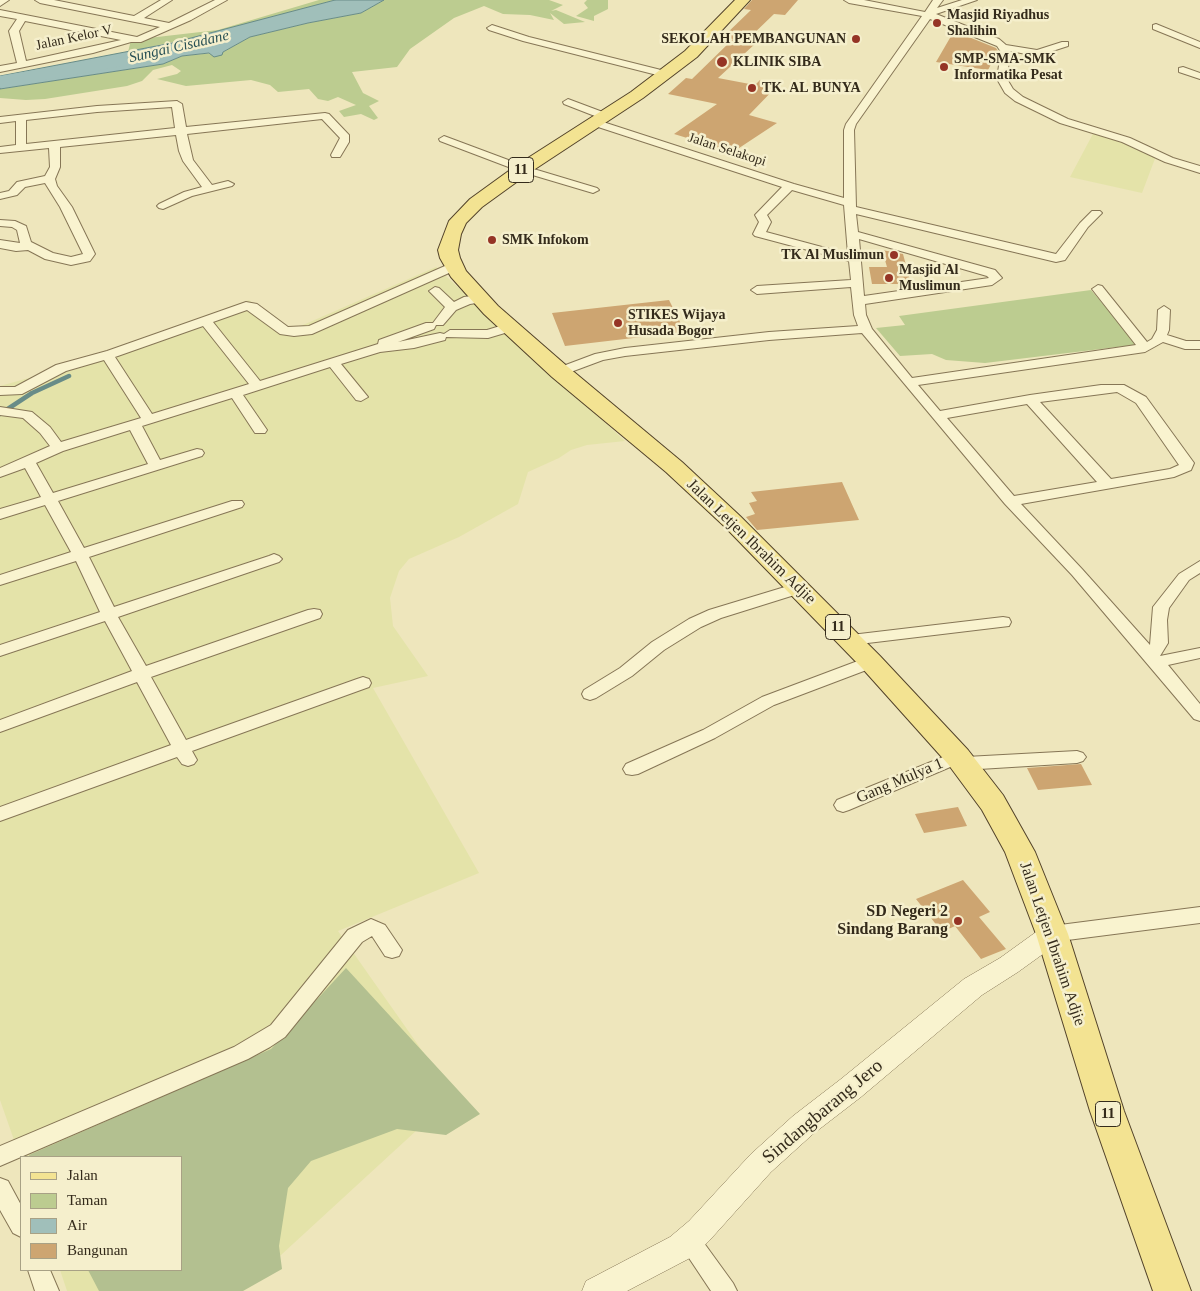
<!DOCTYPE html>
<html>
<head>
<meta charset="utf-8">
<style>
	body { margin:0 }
	#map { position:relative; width:1200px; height:1291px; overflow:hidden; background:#eee6bc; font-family:"Times New Roman",serif }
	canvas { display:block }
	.legend { position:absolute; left:20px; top:1156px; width:162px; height:115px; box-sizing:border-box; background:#f5efcc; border:1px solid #a8a185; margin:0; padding:6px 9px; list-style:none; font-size:15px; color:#342b1b }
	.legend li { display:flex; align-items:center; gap:10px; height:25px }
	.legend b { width:25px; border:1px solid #a8a185 }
</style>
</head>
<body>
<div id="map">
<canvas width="1200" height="1291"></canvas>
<ul class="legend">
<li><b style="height:6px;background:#f3e392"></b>Jalan</li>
<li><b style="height:14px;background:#bccc90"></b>Taman</li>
<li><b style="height:14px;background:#a0bfba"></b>Air</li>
<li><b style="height:14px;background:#cda571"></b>Bangunan</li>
</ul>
</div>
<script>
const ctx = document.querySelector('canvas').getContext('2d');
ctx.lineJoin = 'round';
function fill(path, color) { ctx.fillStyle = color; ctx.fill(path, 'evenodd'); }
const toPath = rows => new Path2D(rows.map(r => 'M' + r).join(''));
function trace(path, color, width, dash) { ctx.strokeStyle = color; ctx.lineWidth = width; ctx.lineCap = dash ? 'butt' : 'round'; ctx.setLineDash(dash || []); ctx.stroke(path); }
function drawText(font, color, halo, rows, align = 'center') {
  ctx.font = font + ' "Times New Roman",serif'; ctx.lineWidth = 5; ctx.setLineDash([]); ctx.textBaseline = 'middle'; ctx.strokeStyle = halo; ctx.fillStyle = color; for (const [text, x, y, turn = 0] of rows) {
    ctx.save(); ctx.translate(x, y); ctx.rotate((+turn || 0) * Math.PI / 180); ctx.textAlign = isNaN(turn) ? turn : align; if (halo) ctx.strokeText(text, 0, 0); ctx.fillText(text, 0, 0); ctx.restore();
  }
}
fill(toPath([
	[1095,130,1156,156,1142,193,1070,177],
	[436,267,625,441,587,445,571,450,559,458,528,472,518,504,459,537,409,559,399,571,390,598,393,626,428,676,373,688,479,873,338,931,454,1096,281,1255,209,1291,67,1291,60,1270,181,1270,181,1157,21,1157,21,1160,0,1100,0,386,36,376,249,300,287,332]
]), '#e4e3a9');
fill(toPath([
	[319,0,335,0,217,32,128,52,131,40,218,30],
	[384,0,549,0,563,5,551,11,556,10,585,22,564,24,550,13,554,20,530,15,503,14,484,6,454,18,410,49,397,67,352,72,363,93,379,101,369,106,378,118,374,120,361,114,344,117,339,111,356,105,338,97,328,101,318,99,309,89,278,92,270,85,251,80,186,86,157,79,177,74,181,71,172,65,153,70,142,81,127,86,45,99,26,100,0,98,0,89,163,64,182,56,223,52,250,37,308,23,361,13],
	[587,0,608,0,608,9,594,16,594,21,576,16,588,8,584,3],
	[1091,290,1135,341,1134,345,985,363,946,360,932,354,900,356,876,328,905,325,899,316]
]), '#bccc90');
fill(toPath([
	[346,968,480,1114,446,1135,397,1129,311,1161,288,1188,279,1246,282,1269,243,1291,99,1291,88,1270,181,1270,181,1157,30,1157,29,1155,271,1049]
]), '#b3c090');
const water = toPath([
	[335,0,384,0,361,13,308,23,250,37,223,52,222,55,214,57,209,53,182,56,163,64,0,89,0,76,172,43,335,0]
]);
fill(water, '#a0bfba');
trace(water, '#688c88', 1);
trace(toPath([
	[0,414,32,393,69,376]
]), '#688c88', 4.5);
fill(toPath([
	[115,56,122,58,126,62,122,66,0,88,0,76,115,56]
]), '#a0bfba');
fill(toPath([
	[752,0,798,0,785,15,774,14,746,41,756,43,718,78,755,85,760,80,779,84,749,115,777,123,733,152,674,134,717,104,668,94,686,78,692,79,733,39,723,37,751,10,744,9],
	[954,31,996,48,998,51,988,70,936,62],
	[882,250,903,254,911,284,872,284,869,267,887,267],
	[669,300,685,332,565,346,552,313],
	[842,482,859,520,757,530,746,517,755,514,749,503,757,501,751,492],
	[1081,764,1092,785,1038,790,1027,768],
	[958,807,967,826,924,833,915,814],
	[963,880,990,912,979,917,1006,949,981,959,955,926,942,932,916,899]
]), '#cda571');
const minor = toPath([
	[0,0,9,0,0,6,0,0],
	[35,0,54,0,134,16,161,0,172,0,144,18,169,23,215,0,227,0,191,20,141,42,131,42,93,53,0,72,0,66,17,63,9,31,17,19,0,16,0,10,137,37,160,27,40,3,35,0],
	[25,21,121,40,26,61,19,31,25,21],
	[844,0,864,0,925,12,933,0,943,0,937,8,962,0,977,0,936,14,999,39,1006,45,1037,50,1062,42,1068,42,1068,46,1037,56,1010,51,1007,79,1013,89,1023,97,1068,119,1130,138,1173,158,1200,166,1200,173,1165,162,1122,142,1060,123,1015,101,1005,93,997,79,1001,52,997,46,930,19,856,124,854,130,856,207,1056,254,1080,223,1092,211,1100,211,1102,213,1088,227,1065,260,1056,262,856,214,858,232,995,270,1002,278,992,285,865,304,866,315,872,329,912,378,1136,345,1092,289,1098,285,1102,286,1147,342,1152,339,1157,330,1158,310,1164,306,1170,310,1169,330,1167,335,1186,341,1200,341,1200,349,1185,349,1163,342,1145,352,918,385,940,411,1030,395,1101,385,1124,385,1146,397,1194,463,1191,470,1174,477,1021,504,1082,569,1150,645,1153,607,1179,574,1200,561,1200,573,1189,580,1169,608,1167,620,1168,643,1160,656,1200,648,1200,658,1168,665,1200,704,1200,721,1194,719,1072,575,1005,504,862,333,769,340,625,356,603,360,560,376,553,372,555,369,595,354,625,348,769,332,858,326,854,315,851,287,757,294,751,290,757,286,851,280,849,261,755,236,753,234,759,222,755,215,782,187,592,125,591,123,596,120,600,121,794,184,844,198,844,130,846,124,922,16,849,3,844,0],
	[792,190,844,205,848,254,766,232,771,222,767,215,792,190],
	[859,239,987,276,989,278,864,296,859,239],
	[1117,392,1136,403,1179,465,1170,469,1111,479,1040,402,1117,392],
	[1027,404,1097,482,1014,496,947,418,1027,404],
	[1156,24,1200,42,1200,48,1153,29,1153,25,1156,24],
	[492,25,529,37,669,72,670,74,665,77,523,41,489,30,487,28,492,25],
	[1183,67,1200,73,1200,79,1179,72,1179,68,1183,67],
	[568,99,608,114,609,116,608,118,600,118,564,104,563,102,568,99],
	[177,101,182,104,186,127,325,113,329,114,349,135,349,142,340,157,332,157,331,155,340,138,322,119,187,134,193,160,212,185,228,181,234,184,232,186,192,196,163,209,159,208,157,206,159,204,184,192,202,187,183,161,179,151,176,135,60,147,60,167,55,179,57,186,72,207,95,254,90,261,71,265,45,259,28,250,16,251,0,248,0,240,20,243,17,230,12,227,0,226,0,220,15,221,26,226,31,242,53,253,71,257,83,254,60,207,45,183,25,187,17,195,0,199,0,193,9,191,17,182,45,176,50,167,49,148,0,153,0,147,16,145,16,121,0,123,0,117,97,106,177,101],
	[172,107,175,128,26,144,26,120,97,112,172,107],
	[444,136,527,167,597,188,599,190,593,193,519,171,440,141,439,139,444,136],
	[454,262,458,263,460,266,458,269,312,334,294,336,280,334,247,310,213,322,260,381,378,344,379,340,426,323,433,323,445,307,429,291,435,287,439,288,454,302,464,297,479,295,485,299,483,302,470,304,456,310,443,325,436,325,434,329,398,342,440,333,444,334,450,330,487,330,510,323,515,324,516,327,515,330,488,338,446,337,445,340,414,348,380,352,341,364,368,397,361,401,356,400,330,367,243,395,267,430,265,433,255,433,232,398,142,426,160,460,197,449,202,450,204,453,202,456,58,501,84,548,232,501,242,501,244,504,242,507,89,557,114,607,269,556,274,554,279,556,282,559,279,562,118,617,146,666,308,610,314,609,320,610,322,614,320,618,151,677,186,740,357,679,363,677,369,679,371,683,369,687,192,751,197,760,194,764,188,766,182,764,177,757,0,821,0,807,171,745,137,682,0,732,0,720,132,671,105,621,0,656,0,645,100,612,76,561,0,585,0,575,71,552,45,505,0,519,0,509,41,497,25,468,0,477,0,468,50,446,40,433,23,418,0,415,0,407,32,412,50,427,61,442,141,418,104,360,66,371,22,394,0,395,0,387,15,387,56,365,107,351,246,302,257,304,288,327,309,326,454,262],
	[203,326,249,384,152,414,115,357,203,326],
	[130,430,148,464,53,493,36,463,63,451,130,430],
	[798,583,804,584,806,588,804,592,721,618,701,627,664,650,632,676,596,698,590,700,584,698,582,694,584,690,620,668,652,642,689,619,709,610,798,583],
	[1003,617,1009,618,1011,622,1009,626,851,645,845,644,843,640,845,636,851,635,1003,617],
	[871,656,877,658,879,662,877,666,774,705,715,738,638,774,632,775,626,774,623,769,626,764,703,730,762,697,871,656],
	[958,751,964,753,966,757,1077,751,1083,753,1086,757,1083,761,1077,763,963,770,957,768,955,765,849,810,843,812,837,810,834,805,837,800,958,751],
	[1200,907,1200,923,1052,942,1045,939,1042,934,1045,929,1052,926,1200,907],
	[371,919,385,925,402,950,399,956,392,958,385,956,372,936,362,942,285,1037,270,1047,248,1059,0,1166,0,1146,234,1047,271,1025,348,930,371,919],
	[0,1178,8,1181,21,1205,21,1237,13,1233,0,1210,0,1178],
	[688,1229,696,1232,733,1283,737,1291,711,1291,677,1240,680,1232,688,1229],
	[28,1270,50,1270,59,1291,35,1291,28,1270]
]);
const tertiary = toPath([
	[1052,924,1061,927,1065,934,1061,941,1018,972,982,995,861,1097,813,1134,771,1172,709,1241,692,1257,627,1291,582,1291,586,1281,670,1237,689,1221,751,1154,793,1116,841,1079,964,979,1000,958,1043,927,1052,924]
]);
const primary = toPath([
	[735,0,750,0,697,57,643,98,529,173,482,207,466,223,461,234,458,250,460,258,466,271,498,306,568,367,682,462,740,516,880,656,968,750,1003,795,1035,852,1068,934,1124,1111,1191,1291,1153,1291,1090,1111,1036,934,1005,852,982,810,948,764,862,668,724,526,666,472,552,377,484,314,451,277,440,258,438,250,449,221,470,199,517,165,631,92,685,51,735,0]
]);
trace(minor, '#867656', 2);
trace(tertiary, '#867656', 1);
trace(primary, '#53432a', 2);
fill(minor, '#f9f3cf');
fill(tertiary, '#f9f3cf');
fill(primary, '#f3e392');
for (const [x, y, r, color] of [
	[937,23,5,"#953425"],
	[856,39,5,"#953425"],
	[722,62,6,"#953425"],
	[944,67,5,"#953425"],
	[752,88,5,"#953425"],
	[492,240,5,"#953425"],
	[894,255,5,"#953425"],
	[889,278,5,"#953425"],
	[618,323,5,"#953425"],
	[958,921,5,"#953425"]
]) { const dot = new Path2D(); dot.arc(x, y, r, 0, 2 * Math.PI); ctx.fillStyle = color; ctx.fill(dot); trace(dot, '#f5efcc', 2); }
drawText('bold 14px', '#342b1b', '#f5efcc', [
	["Masjid Riyadhus",947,15],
	["Shalihin",947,31],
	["SEKOLAH PEMBANGUNAN",846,39,"right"],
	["SMP-SMA-SMK",954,59],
	["Informatika Pesat",954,75],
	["KLINIK SIBA",733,62],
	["TK. AL BUNYA",762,88],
	["SMK Infokom",502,240],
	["TK Al Muslimun",884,255,"right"],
	["Masjid Al",899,270],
	["Muslimun",899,286],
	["STIKES Wijaya",628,315],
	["Husada Bogor",628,331]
], 'left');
drawText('14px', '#342b1b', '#f5efcc', [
	["Jalan Kelor V",74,38,-12],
	["Jalan Selakopi",727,150,18]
]);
drawText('italic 15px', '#295155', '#f5efcc', [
	["Sungai Cisadane",179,47,-13]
]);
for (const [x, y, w] of [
	[521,170,25],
	[838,627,25],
	[1108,1114,25]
]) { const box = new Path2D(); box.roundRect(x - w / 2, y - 12.5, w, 25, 4); ctx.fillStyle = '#f5efcc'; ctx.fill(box); trace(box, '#342b1b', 1); }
drawText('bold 15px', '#342b1b', null, [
	["11",521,170],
	["11",838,627],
	["11",1108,1114]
]);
drawText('16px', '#342b1b', '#f5efcc', [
	["Jalan Letjen Ibrahim Adjie",751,542,44],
	["Gang Mulya 1",900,781,-23],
	["Jalan Letjen Ibrahim Adjie",1052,944,71]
]);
drawText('bold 16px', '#342b1b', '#f5efcc', [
	["SD Negeri 2",948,912],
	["Sindang Barang",948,930]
], 'right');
drawText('19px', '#342b1b', '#f5efcc', [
	["Sindangbarang Jero",823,1112,-40]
]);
</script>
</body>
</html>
